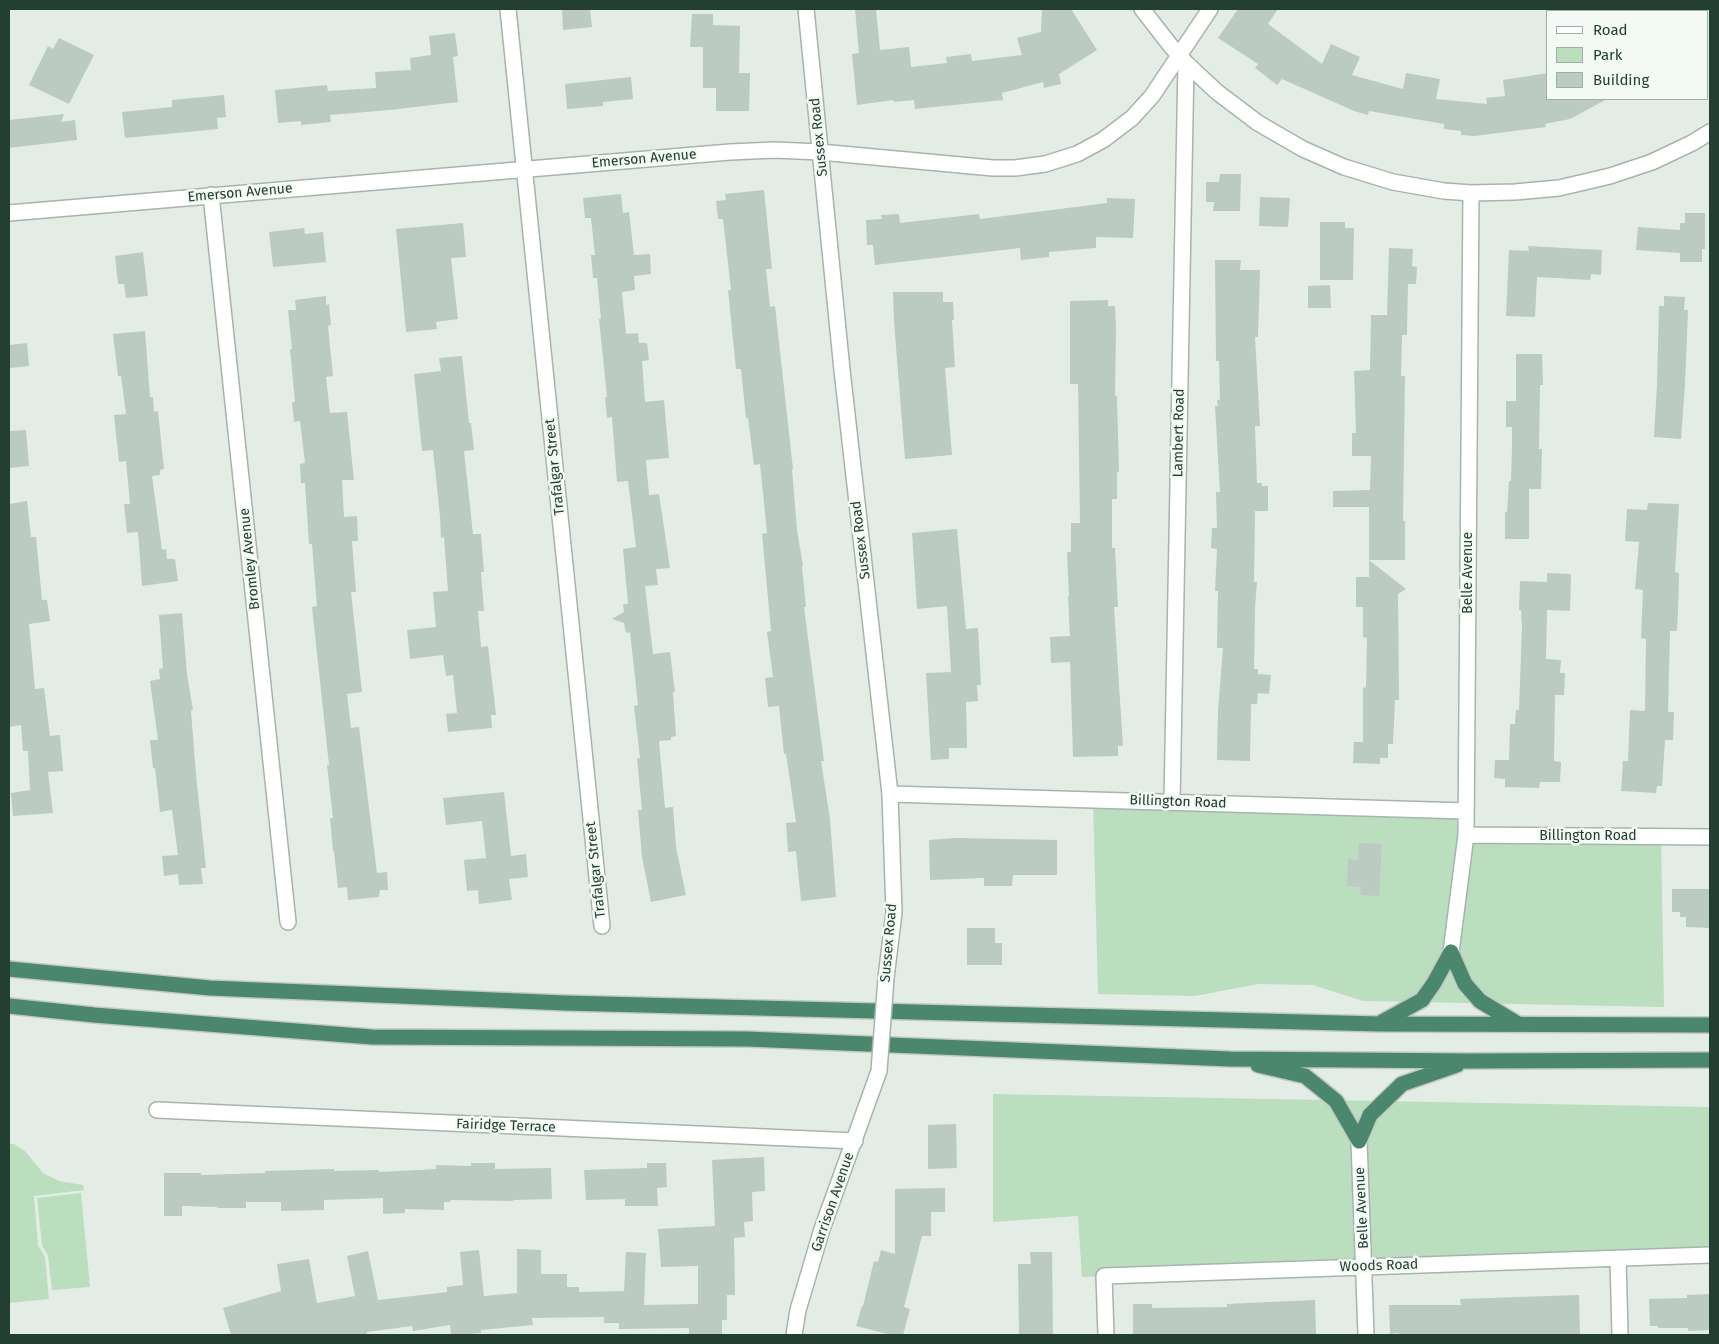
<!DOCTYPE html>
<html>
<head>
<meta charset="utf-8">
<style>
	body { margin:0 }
	#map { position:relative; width:1719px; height:1344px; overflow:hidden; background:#e3ede6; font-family:"Fira Sans",sans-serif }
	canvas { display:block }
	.frame { position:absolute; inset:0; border:10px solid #223f31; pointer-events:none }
	.legend { position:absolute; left:1546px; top:10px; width:162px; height:90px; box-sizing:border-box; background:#f3f9f5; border:1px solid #9fafa7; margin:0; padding:6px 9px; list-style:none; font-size:15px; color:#223f31 }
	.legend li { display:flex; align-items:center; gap:10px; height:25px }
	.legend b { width:25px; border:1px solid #9fafa7 }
</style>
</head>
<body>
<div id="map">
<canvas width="1719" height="1344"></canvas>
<div class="frame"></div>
<ul class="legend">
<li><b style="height:6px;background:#fff"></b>Road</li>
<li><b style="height:14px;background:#bbdebe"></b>Park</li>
<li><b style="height:14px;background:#bbcbc1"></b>Building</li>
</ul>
</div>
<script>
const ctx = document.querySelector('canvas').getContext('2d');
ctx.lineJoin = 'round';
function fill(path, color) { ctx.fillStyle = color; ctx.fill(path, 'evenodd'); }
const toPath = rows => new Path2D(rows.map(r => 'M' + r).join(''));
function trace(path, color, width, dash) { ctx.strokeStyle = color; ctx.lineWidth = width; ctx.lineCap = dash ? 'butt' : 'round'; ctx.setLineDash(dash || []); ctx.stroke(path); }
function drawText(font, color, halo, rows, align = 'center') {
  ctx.font = font + ' "Fira Sans",sans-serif'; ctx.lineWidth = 5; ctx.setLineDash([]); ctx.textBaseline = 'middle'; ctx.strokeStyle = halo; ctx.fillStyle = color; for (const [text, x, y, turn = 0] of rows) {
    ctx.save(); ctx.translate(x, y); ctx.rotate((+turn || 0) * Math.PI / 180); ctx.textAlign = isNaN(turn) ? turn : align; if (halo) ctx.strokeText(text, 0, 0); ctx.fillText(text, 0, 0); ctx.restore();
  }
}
fill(toPath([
	[1093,800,1466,811,1466,835,1661,836,1664,1007,1363,1001,1313,985,1258,984,1195,996,1098,994],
	[993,1094,1710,1107,1710,1255,1082,1277,1078,1216,993,1222],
	[9,1144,14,1144,25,1151,43,1173,59,1181,83,1185,84,1190,34,1196,38,1245,45,1257,49,1299,9,1303],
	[81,1193,90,1287,52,1290,48,1256,42,1245,37,1198]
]), '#bbdebe');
fill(toPath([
	[562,9,590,9,592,27,563,30],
	[855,9,876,9,880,50,909,47,911,67,947,63,946,57,971,54,972,61,1022,55,1017,38,1041,32,1042,9,1071,9,1097,50,1059,74,1061,84,1044,88,1043,82,1002,93,1003,100,915,109,914,100,894,102,893,100,857,105,852,54,859,53],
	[1238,9,1278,9,1268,24,1322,64,1331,44,1360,57,1352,75,1403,89,1406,73,1440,79,1436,99,1487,104,1486,98,1505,96,1503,80,1548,73,1548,99,1607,99,1570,119,1545,124,1546,127,1474,136,1461,135,1461,131,1444,129,1444,124,1369,111,1368,115,1354,111,1282,79,1277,85,1255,68,1258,64,1218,38],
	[692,14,713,14,713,25,740,26,739,73,750,73,749,111,716,111,716,88,703,88,703,47,690,47],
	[455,33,458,56,453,57,458,102,390,110,330,115,331,122,301,125,301,121,278,123,275,90,327,85,328,91,376,88,375,72,411,70,410,58,431,55,429,36],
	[59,38,94,55,69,104,29,85,48,46,53,49],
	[631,77,633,99,603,102,603,106,567,109,565,84],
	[224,95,226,117,217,118,218,129,125,138,122,112,172,107,172,100],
	[64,114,61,122,75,120,77,140,9,148,9,120],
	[1220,174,1241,174,1240,211,1213,211,1214,202,1206,202,1206,182,1219,182],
	[764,190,772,269,766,269,770,307,775,306,793,469,792,469,797,530,803,566,802,567,806,607,804,607,824,761,821,761,830,819,836,897,801,901,796,851,788,852,786,823,796,822,786,754,784,754,779,706,768,707,765,678,773,677,767,632,771,631,762,534,767,533,760,464,754,465,748,418,746,418,741,369,736,369,728,290,731,290,723,219,718,219,716,201,726,200,725,194],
	[621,194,623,213,629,212,634,255,650,254,651,274,634,276,635,290,622,292,626,334,638,333,639,343,647,343,649,360,642,361,645,402,664,400,669,458,646,460,649,495,659,494,670,568,656,569,658,585,645,586,653,654,670,652,675,692,673,692,676,736,671,737,671,740,659,741,665,808,673,807,676,847,686,895,651,902,642,857,638,810,642,810,637,759,640,758,634,706,638,705,630,632,626,633,624,623,612,619,624,612,623,604,628,604,623,549,636,547,628,481,617,482,612,417,607,418,605,397,607,397,599,319,601,319,597,278,593,278,591,255,595,255,591,218,585,218,583,198],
	[1260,197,1290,198,1288,227,1259,226],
	[1107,198,1135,199,1133,238,1096,237,1096,248,1049,252,1049,257,1021,260,1020,248,875,265,873,245,867,245,866,220,882,219,881,215,899,214,900,223,979,214,980,219,1107,203],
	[1685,213,1705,213,1705,249,1702,249,1702,262,1680,262,1680,253,1636,250,1638,227,1680,230,1680,223,1685,223],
	[1320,222,1345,222,1345,228,1354,228,1353,280,1320,280],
	[463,223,466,257,451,258,458,319,436,322,437,329,406,332,396,229],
	[304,228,305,234,323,232,326,262,273,267,269,232],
	[1528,246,1602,250,1601,275,1591,274,1590,280,1537,277,1535,317,1506,316,1509,250,1529,251],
	[1389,248,1413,249,1412,266,1417,267,1416,284,1408,284,1407,335,1402,335,1401,376,1405,376,1403,521,1405,521,1405,560,1369,560,1369,507,1333,507,1333,491,1370,490,1371,456,1352,456,1352,433,1356,433,1354,371,1370,370,1371,315,1387,315],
	[143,252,148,296,126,298,124,284,118,284,115,256],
	[1215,260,1241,260,1240,270,1260,270,1258,337,1255,337,1260,426,1255,426,1257,483,1262,483,1262,486,1268,486,1268,511,1255,511,1254,582,1257,582,1255,609,1254,669,1258,669,1258,674,1271,675,1269,694,1258,693,1257,704,1251,704,1250,761,1217,760,1218,711,1223,648,1217,648,1218,591,1215,591,1217,549,1211,548,1212,528,1217,528,1216,492,1220,492,1215,406,1218,406,1217,400,1220,400,1219,361,1216,361],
	[1330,285,1331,308,1308,308,1308,286],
	[893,292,943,292,943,302,953,302,954,320,952,320,955,367,945,368,952,455,905,459,894,322],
	[326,296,326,305,329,304,331,325,328,326,333,376,326,377,330,413,347,412,354,480,342,480,344,517,357,516,358,541,352,541,356,592,351,592,362,692,347,694,351,728,359,727,377,873,387,872,388,890,380,890,379,897,348,900,347,887,338,888,334,851,333,851,330,818,333,818,327,765,329,765,312,607,317,606,312,544,309,544,305,483,301,483,300,464,305,463,300,421,294,422,292,402,295,402,290,349,292,349,288,310,296,310,295,300],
	[1664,296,1685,297,1684,310,1688,310,1685,385,1681,439,1654,437,1657,384,1659,306,1664,306],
	[1108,300,1108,306,1115,306,1116,330,1115,396,1117,396,1119,472,1117,472,1117,499,1112,499,1112,548,1115,548,1118,607,1114,607,1123,746,1118,746,1118,756,1073,757,1070,662,1051,663,1050,637,1070,636,1068,596,1069,596,1067,552,1071,552,1071,523,1080,523,1078,384,1070,384,1070,301],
	[145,331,150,397,153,397,154,412,158,411,164,469,160,470,160,475,152,476,162,550,166,549,167,559,175,559,178,581,142,586,138,532,127,533,124,504,130,504,126,461,119,462,114,415,126,414,121,376,118,376,113,334],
	[27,343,29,366,9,368,9,345],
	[1516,354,1542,354,1543,385,1540,385,1539,449,1542,449,1541,489,1529,489,1529,539,1505,539,1505,512,1507,512,1509,481,1511,481,1512,449,1512,427,1506,427,1506,401,1516,401],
	[462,356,469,423,471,423,474,450,464,451,469,497,473,534,481,534,484,572,481,572,484,611,478,611,481,647,488,646,496,715,491,715,492,728,448,732,446,714,457,713,453,675,446,676,443,655,410,659,407,630,436,627,433,592,448,591,444,537,441,538,440,516,433,450,422,451,414,374,441,371,439,358],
	[26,430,29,466,9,468,9,431],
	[27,501,31,537,36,537,42,600,47,600,50,621,29,624,35,689,44,688,50,736,60,735,63,771,48,772,53,813,13,816,11,793,30,790,28,751,23,751,21,725,9,727,9,504],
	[1648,503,1679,504,1675,572,1679,573,1678,610,1677,631,1670,631,1668,712,1674,712,1673,740,1665,740,1662,786,1657,786,1656,793,1621,791,1623,761,1628,761,1630,710,1645,711,1646,639,1641,638,1643,590,1635,589,1639,542,1625,541,1627,509,1647,510],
	[957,529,966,629,978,628,981,685,977,685,978,701,966,702,967,748,949,748,949,759,931,760,926,673,951,672,947,606,917,609,912,533],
	[1369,560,1406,589,1398,594,1399,700,1395,700,1393,744,1388,744,1388,758,1380,758,1380,764,1353,763,1354,742,1363,742,1363,688,1366,687,1367,638,1363,637,1363,607,1356,607,1356,577,1369,577],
	[1547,573,1571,574,1570,611,1547,610,1546,659,1561,660,1560,673,1565,673,1564,695,1555,695,1554,761,1561,762,1560,782,1540,782,1539,788,1505,787,1505,779,1494,778,1495,760,1509,760,1510,724,1515,724,1516,710,1519,710,1522,626,1521,610,1519,610,1520,581,1547,582],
	[182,613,187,674,193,710,191,711,196,775,206,868,201,868,203,884,179,885,178,874,164,876,162,856,178,855,172,810,160,812,155,768,153,768,150,740,158,740,150,681,160,679,159,669,163,668,159,615],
	[504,792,511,856,526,854,528,877,509,879,512,900,479,904,478,890,467,891,464,860,486,858,482,821,446,825,443,798],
	[956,838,1057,840,1057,875,1013,875,1012,886,984,886,984,878,930,880,929,840],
	[1359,843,1382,844,1379,896,1360,895,1361,887,1347,886,1348,859,1358,860],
	[1672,889,1710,889,1710,928,1686,927,1686,917,1680,917,1680,912,1672,912],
	[967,928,995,928,995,943,1002,943,1002,965,967,965],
	[956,1124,957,1168,928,1169,928,1125],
	[764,1157,765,1191,752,1192,753,1221,744,1222,745,1237,734,1238,735,1295,727,1295,727,1320,722,1320,722,1335,689,1335,689,1328,619,1329,619,1323,604,1323,604,1317,532,1318,533,1325,481,1330,481,1333,457,1335,451,1335,450,1325,413,1331,412,1326,367,1332,367,1335,231,1335,223,1308,281,1291,277,1264,309,1259,317,1303,355,1296,347,1256,368,1251,378,1300,447,1292,447,1287,463,1285,460,1252,479,1250,484,1296,517,1293,517,1249,541,1250,541,1274,567,1274,567,1287,579,1287,579,1292,624,1291,626,1252,646,1253,644,1305,698,1304,698,1266,661,1267,658,1229,715,1226,712,1160],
	[471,1163,495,1163,495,1169,551,1168,552,1199,513,1200,513,1201,451,1200,450,1202,444,1202,444,1210,405,1209,405,1213,383,1214,383,1198,324,1200,324,1210,281,1211,281,1202,246,1202,246,1208,217,1208,217,1207,182,1206,182,1216,164,1216,164,1173,201,1173,201,1175,265,1173,265,1171,334,1169,334,1171,379,1170,379,1172,436,1169,436,1165,471,1166],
	[647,1163,666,1163,667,1187,657,1188,658,1206,625,1206,625,1199,586,1200,584,1170,647,1168],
	[945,1188,945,1212,931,1212,931,1236,922,1236,904,1307,910,1309,903,1335,891,1335,856,1326,862,1306,863,1306,874,1261,878,1262,881,1250,895,1254,895,1189],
	[1030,1252,1052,1252,1053,1335,1019,1335,1018,1264,1031,1264],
	[1710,1294,1710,1330,1688,1331,1688,1328,1658,1328,1658,1326,1650,1326,1649,1299,1687,1298,1687,1295],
	[1579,1295,1580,1335,1399,1335,1399,1333,1390,1334,1389,1305,1461,1305,1460,1299],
	[1315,1300,1316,1334,1133,1335,1133,1304,1152,1304,1152,1308,1227,1307,1227,1304]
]), '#bbcbc1');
const minor = toPath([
	[508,9,602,926],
	[1142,9,1170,45,1186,63,1217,92,1258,123,1303,149,1344,167,1393,182,1444,191,1471,193,1515,192,1559,188,1610,176,1652,162,1692,143,1710,132],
	[211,195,288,922],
	[9,213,730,152,775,150,820,152,993,168,1015,168,1045,164,1077,154,1103,140,1132,118,1152,96,1210,9],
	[890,794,1466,811],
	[1172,802,1186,63],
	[1466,835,1710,837],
	[1451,952,1466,835,1471,193],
	[157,1110,855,1141],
	[1359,1141,1366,1335],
	[1618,1258,1620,1335],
	[1106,1335,1104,1276,1710,1255]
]);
const tertiary = toPath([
	[806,9,842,370,890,794,894,912,886,978],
	[794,1335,798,1310,822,1229,879,1071]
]);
const trunk = toPath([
	[1451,952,1465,984,1480,1001,1518,1024],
	[9,969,210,988,565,1003,1380,1024,1710,1025],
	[9,1006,94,1015,372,1037,747,1039,1230,1059,1469,1061,1710,1060],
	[1382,1022,1422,1000,1434,983,1451,952],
	[1258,1065,1305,1076,1336,1101,1359,1141],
	[1359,1141,1370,1115,1402,1084,1457,1065]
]);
trace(minor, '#a5b5ac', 18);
trace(tertiary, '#a5b5ac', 18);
trace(trunk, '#c1c9c5', 18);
trace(minor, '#fff', 15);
trace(tertiary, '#fff', 15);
trace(trunk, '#4a876c', 15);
const tertiaryBridge = toPath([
	[879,1071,886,978]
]);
trace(tertiaryBridge, '#a5b5ac', 18, []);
trace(tertiaryBridge, '#fff', 15);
drawText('14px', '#223f31', '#f3f9f5', [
	["Sussex Road",819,137,-96],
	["Emerson Avenue",644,159,-5],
	["Emerson Avenue",240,193,-5],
	["Lambert Road",1179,433,-89],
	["Trafalgar Street",555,467,-96],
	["Sussex Road",861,540,-97],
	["Bromley Avenue",250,559,-96],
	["Belle Avenue",1468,573,-90],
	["Billington Road",1178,802,2],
	["Billington Road",1588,836],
	["Trafalgar Street",596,870,-96],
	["Sussex Road",889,943,-85],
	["Fairidge Terrace",506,1126,2],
	["Garrison Avenue",833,1202,-71],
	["Belle Avenue",1362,1208,-93],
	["Woods Road",1379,1266,-2]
]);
</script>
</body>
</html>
